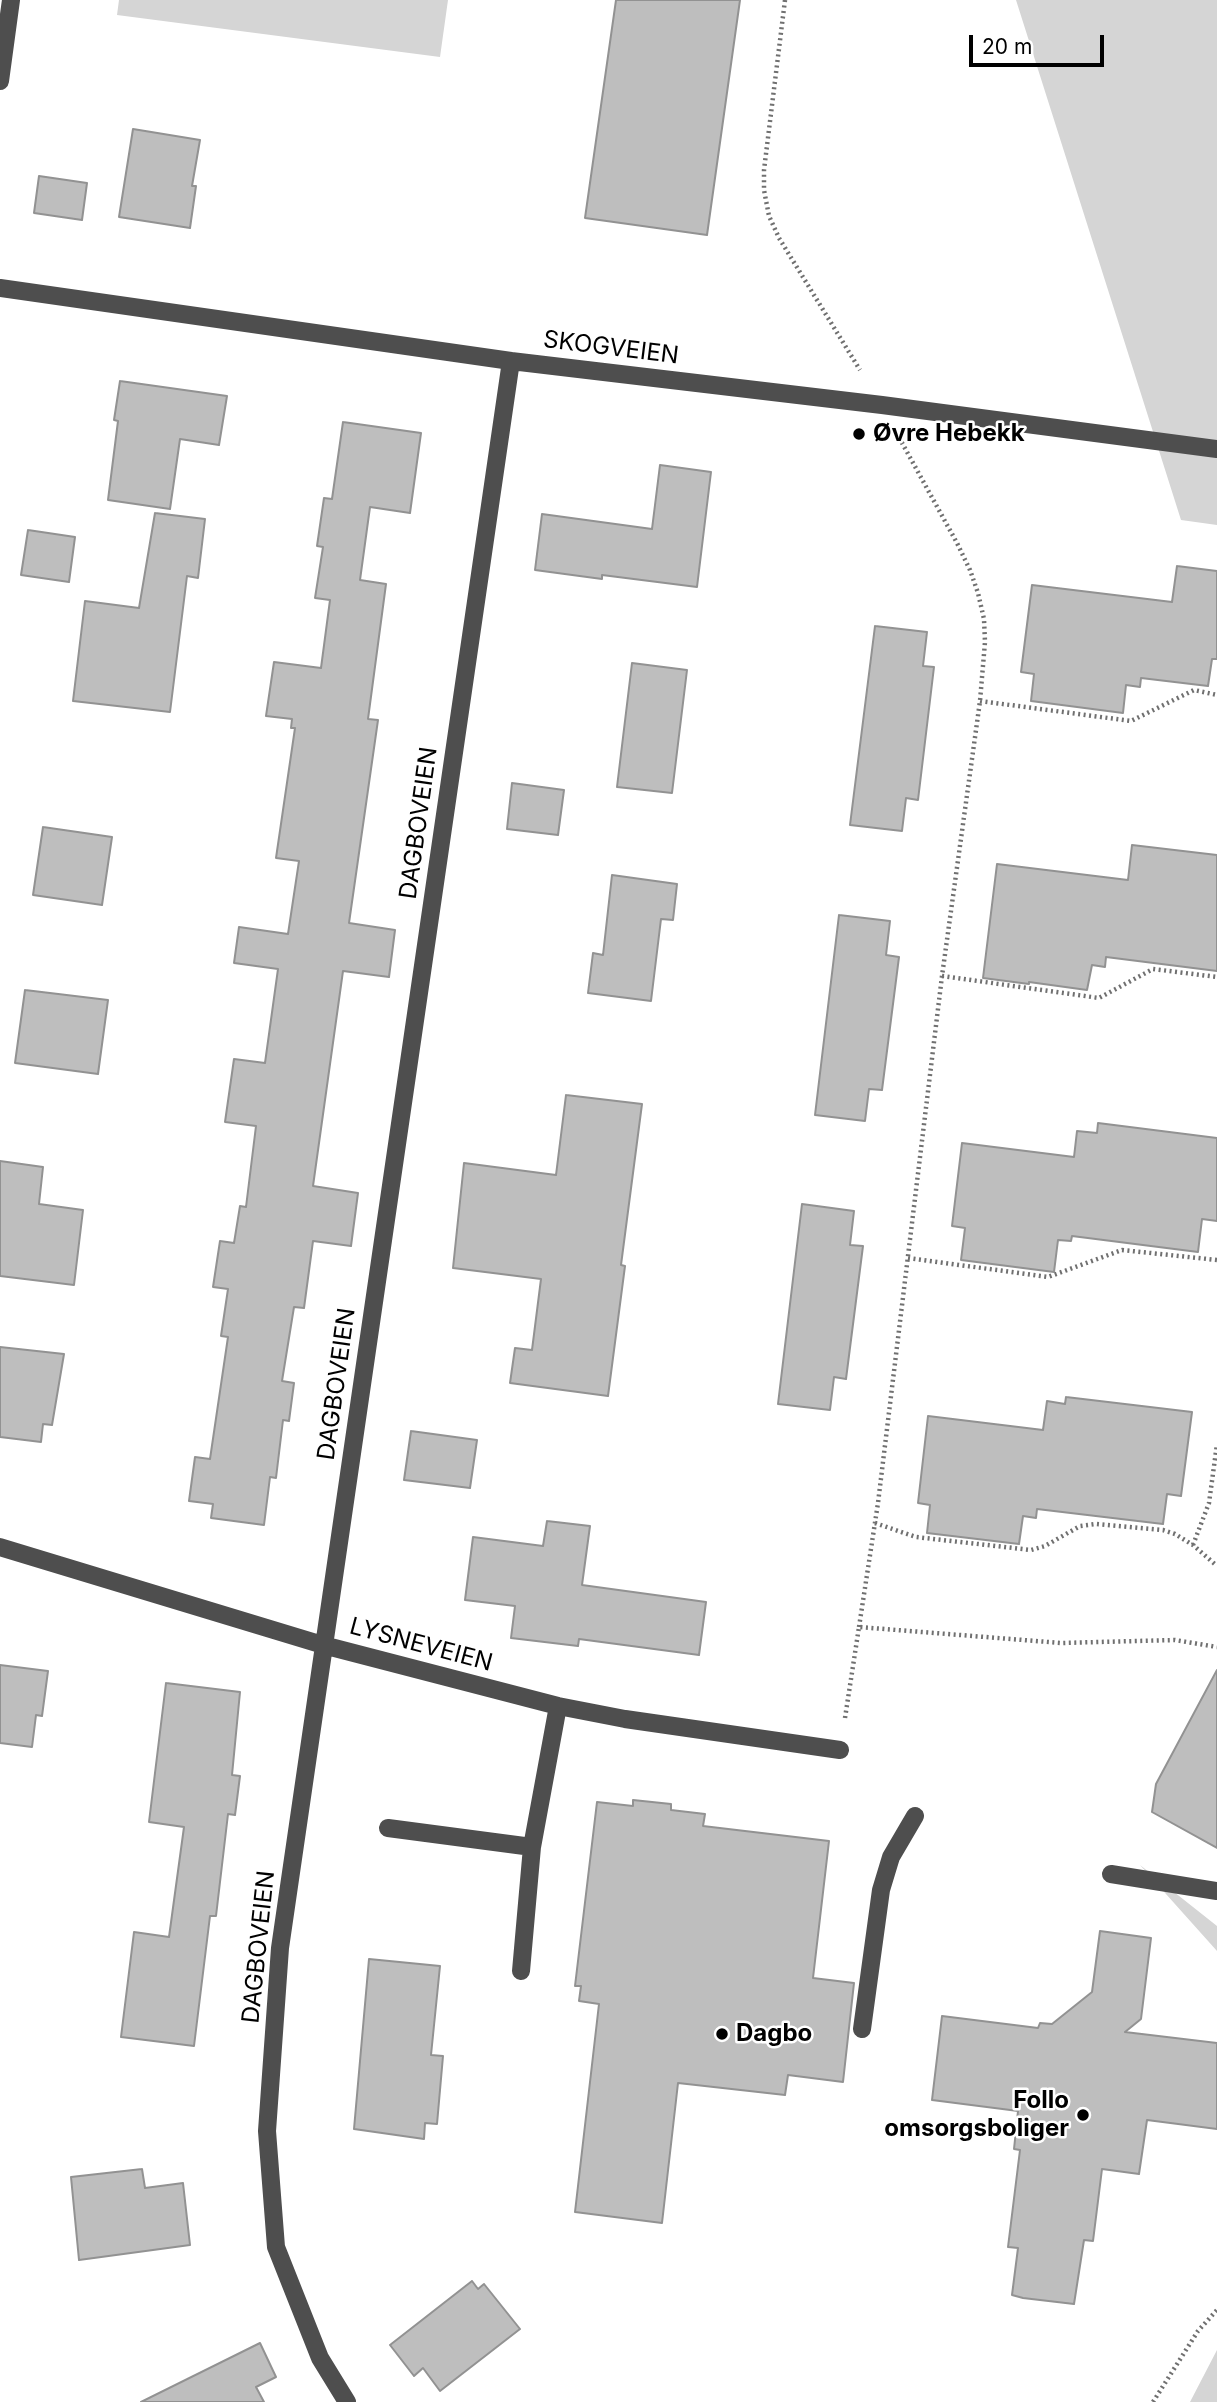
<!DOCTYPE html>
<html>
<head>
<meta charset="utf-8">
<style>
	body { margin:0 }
	#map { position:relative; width:1217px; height:2402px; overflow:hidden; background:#fff; font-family:Inter,sans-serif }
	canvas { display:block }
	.scale { position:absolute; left:969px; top:35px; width:135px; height:32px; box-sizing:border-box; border:4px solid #000; border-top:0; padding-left:9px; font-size:21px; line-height:24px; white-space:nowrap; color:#000; -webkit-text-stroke:5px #fff; paint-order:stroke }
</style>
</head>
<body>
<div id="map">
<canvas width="1217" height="2402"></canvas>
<div class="scale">20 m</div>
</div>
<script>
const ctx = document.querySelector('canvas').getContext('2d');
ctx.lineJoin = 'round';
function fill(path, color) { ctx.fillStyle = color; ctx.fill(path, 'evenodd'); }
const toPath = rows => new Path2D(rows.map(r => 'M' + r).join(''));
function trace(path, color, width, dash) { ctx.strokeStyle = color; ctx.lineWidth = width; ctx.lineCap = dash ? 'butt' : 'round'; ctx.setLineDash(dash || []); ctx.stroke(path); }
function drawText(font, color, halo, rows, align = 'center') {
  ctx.font = font + ' Inter,sans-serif'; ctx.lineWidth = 5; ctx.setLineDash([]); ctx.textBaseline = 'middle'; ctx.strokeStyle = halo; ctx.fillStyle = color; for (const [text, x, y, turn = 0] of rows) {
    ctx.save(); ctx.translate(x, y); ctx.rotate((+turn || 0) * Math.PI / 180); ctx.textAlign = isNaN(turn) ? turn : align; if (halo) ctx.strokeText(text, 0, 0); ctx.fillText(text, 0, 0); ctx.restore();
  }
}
fill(toPath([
	[119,0,448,0,440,57,117,15],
	[1016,0,1217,0,1217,525,1181,520],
	[1140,1865,1217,1926,1217,1951],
	[1217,2350,1217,2402,1190,2402]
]), '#d5d5d5');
const building = toPath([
	[616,0,740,0,707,235,585,218,616,0],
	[133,129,200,140,192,186,196,186,190,228,119,217,133,129],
	[39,176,87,183,82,220,34,213,39,176],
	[120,381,227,396,219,445,180,439,170,509,108,500,118,421,114,420,120,381],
	[343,422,421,433,410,513,370,507,360,580,386,584,368,719,378,720,349,923,395,930,389,977,343,971,313,1186,358,1193,351,1246,313,1241,304,1308,294,1307,282,1381,294,1383,289,1421,283,1420,276,1478,270,1477,264,1525,211,1518,213,1504,189,1501,195,1457,210,1459,228,1337,221,1336,228,1289,213,1287,220,1241,234,1243,240,1206,246,1207,256,1126,225,1122,234,1059,265,1063,278,969,234,963,239,927,288,934,299,861,276,858,295,728,291,728,292,719,266,716,274,662,321,668,330,600,315,598,323,547,317,546,324,498,332,499,343,422],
	[660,465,711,472,697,587,602,575,602,579,535,570,542,514,652,529,660,465],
	[155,513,205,519,198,578,187,576,170,712,73,701,85,601,139,608,155,513],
	[28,530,75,537,69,582,21,575,28,530],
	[1177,566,1217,571,1217,659,1212,659,1208,686,1141,678,1140,687,1126,685,1123,713,1031,701,1034,674,1021,672,1032,585,1172,602,1177,566],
	[875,626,927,632,923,666,934,667,918,800,906,798,902,831,850,825,875,626],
	[632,663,687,670,672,793,617,787,632,663],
	[512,783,564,790,558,835,507,829,512,783],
	[43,827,112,837,102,905,33,895,43,827],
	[1132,845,1217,855,1217,971,1106,957,1105,967,1092,965,1087,990,1029,982,1029,984,983,978,997,864,1128,880,1132,845],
	[612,875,677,884,673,920,661,919,651,1001,588,993,593,953,603,955,612,875],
	[839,915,890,921,886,955,899,957,882,1090,869,1089,865,1121,815,1115,839,915],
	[25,990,108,1000,98,1074,15,1063,25,990],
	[566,1095,642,1104,621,1265,625,1266,608,1396,510,1383,515,1348,532,1350,541,1279,453,1268,464,1163,556,1175,566,1095],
	[1098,1123,1217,1138,1217,1221,1202,1219,1198,1252,1072,1236,1071,1241,1058,1240,1054,1272,961,1260,965,1228,952,1226,962,1143,1074,1157,1077,1131,1097,1133,1098,1123],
	[0,1161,43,1167,39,1204,83,1210,74,1285,0,1276,0,1161],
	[802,1204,854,1211,850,1245,863,1246,846,1379,834,1377,830,1410,778,1404,802,1204],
	[0,1347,64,1354,52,1425,43,1424,41,1442,0,1437,0,1347],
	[1066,1397,1192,1412,1181,1496,1167,1494,1163,1524,1037,1509,1036,1518,1023,1516,1019,1544,927,1533,930,1505,918,1503,928,1416,1043,1430,1047,1401,1065,1404,1066,1397],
	[411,1431,477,1440,470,1488,404,1480,411,1431],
	[547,1521,590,1526,582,1585,706,1602,699,1655,579,1639,578,1646,511,1638,515,1606,465,1600,473,1537,543,1546,547,1521],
	[0,1665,48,1671,42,1716,36,1715,32,1747,0,1743,0,1665],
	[1217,1670,1217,1848,1152,1812,1156,1784,1217,1670],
	[166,1683,240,1692,232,1775,240,1776,235,1815,228,1814,216,1916,210,1916,194,2046,121,2037,134,1932,169,1937,184,1827,149,1822,166,1683],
	[633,1800,671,1804,671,1810,705,1814,703,1826,829,1841,813,1978,854,1983,843,2082,788,2075,785,2095,678,2083,662,2223,575,2212,599,2004,579,2001,581,1986,575,1986,597,1802,633,1806,633,1800],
	[1100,1931,1151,1938,1141,2019,1125,2032,1217,2043,1217,2129,1147,2120,1139,2174,1102,2169,1093,2241,1084,2240,1074,2304,1023,2298,1012,2295,1018,2248,1008,2247,1020,2150,1014,2149,1018,2111,932,2100,942,2016,1038,2028,1040,2023,1052,2024,1092,1992,1100,1931],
	[369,1959,440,1966,431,2055,443,2056,437,2124,425,2123,424,2139,354,2129,369,1959],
	[142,2169,145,2188,183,2183,190,2245,79,2260,71,2177,142,2169],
	[472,2281,478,2289,484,2284,520,2329,440,2391,423,2368,414,2376,390,2345,472,2281],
	[260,2343,276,2377,256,2387,264,2402,141,2402,260,2343]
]);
fill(building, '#bebebe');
trace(building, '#929292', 2);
trace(toPath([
	[785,0,764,170,764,190,769,216,779,238,860,370],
	[980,701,1131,721,1194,690,1217,695],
	[942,976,1099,998,1153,969,1217,977],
	[908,1258,1048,1277,1122,1250,1217,1260],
	[875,1523,916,1537,1031,1550,1045,1546,1080,1526,1096,1524,1163,1530,1175,1534,1193,1545,1217,1566],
	[1193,1545,1209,1503,1217,1444],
	[859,1627,878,1503,942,976,980,701,985,642,984,619,978,593,970,570,957,543,901,441],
	[845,1718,859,1627,1061,1643,1175,1640,1217,1647],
	[1153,2402,1198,2331,1217,2310]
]), '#707070', 4.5, [2, 3.5]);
trace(toPath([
	[0,81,11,0],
	[0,288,511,361,882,405,1217,449],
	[0,1547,323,1645,558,1706,625,1719,840,1750],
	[388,1828,532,1847],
	[1111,1874,1217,1891],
	[521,1971,532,1847,558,1706],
	[862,2029,881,1890,891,1857,915,1816],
	[347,2402,320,2358,276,2247,267,2131,280,1948,511,361]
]), '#4e4e4e', 18);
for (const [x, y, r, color] of [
	[859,434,7,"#000"],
	[722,2034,7,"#000"],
	[1083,2115,7,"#000"]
]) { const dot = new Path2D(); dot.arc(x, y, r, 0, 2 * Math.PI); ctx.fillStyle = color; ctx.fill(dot); trace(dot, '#fff', 2.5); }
drawText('24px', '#000', '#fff', [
	["SKOGVEIEN",611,348,7],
	["DAGBOVEIEN",419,823,-82],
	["DAGBOVEIEN",337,1384,-82],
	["LYSNEVEIEN",421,1645,15],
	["DAGBOVEIEN",259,1947,-84]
]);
drawText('bold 24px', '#000', '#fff', [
	["Øvre Hebekk",873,434],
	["Dagbo",736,2034],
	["Follo",1069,2101,"right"],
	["omsorgsboliger",1069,2129,"right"]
], 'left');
</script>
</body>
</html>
